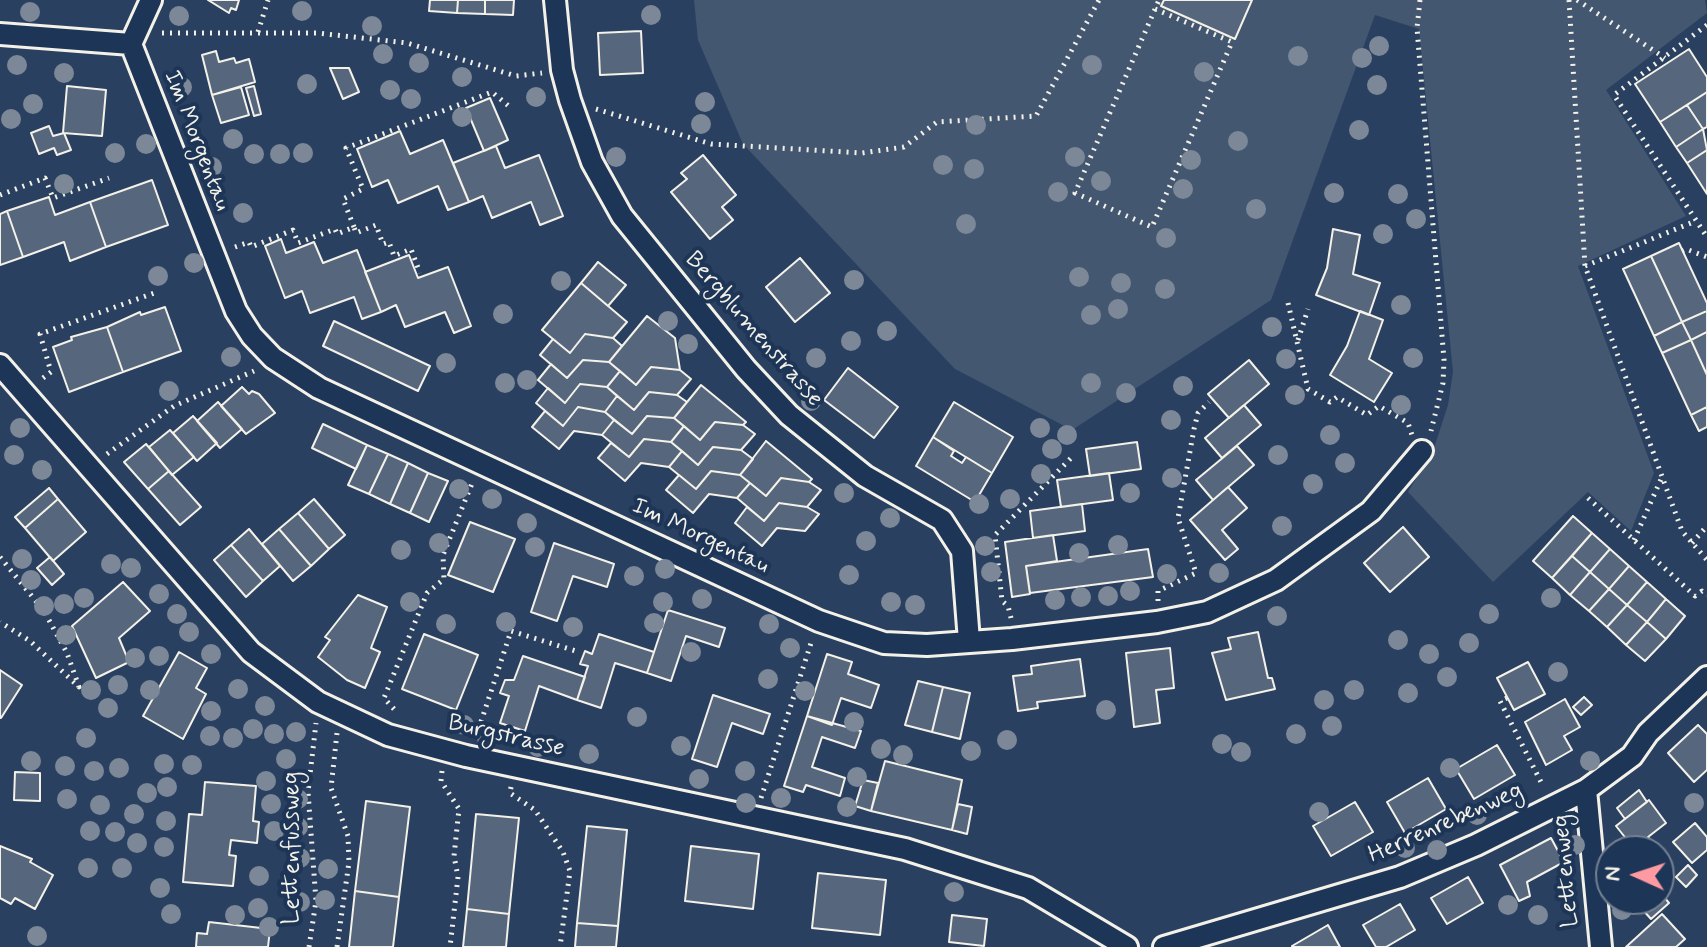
<!DOCTYPE html>
<html>
<head>
<meta charset="utf-8">
<style>
	body { margin:0 }
	#map { position:relative; width:1707px; height:947px; overflow:hidden; background:#2a4060; font-family:Mynerve,sans-serif }
	canvas { display:block }
	.north { position:absolute; left:1595px; top:835px; width:80px; height:80px; box-sizing:border-box; background:#1d3557; border:2px solid #738091; border-radius:50%; rotate:273deg; font-size:22px; font-weight:700; line-height:32px; text-align:center; color:#f4f1e8 }
	.north::after { content:''; display:block; margin:auto; width:28px; height:36px; background:#ff9aa2; clip-path:polygon(50% 0,100% 100%,50% 72%,0 100%) }
</style>
</head>
<body>
<div id="map">
<canvas width="1707" height="947"></canvas>
<div class="north">N</div>
</div>
<script>
const ctx = document.querySelector('canvas').getContext('2d');
ctx.lineJoin = 'round';
function fill(path, color) { ctx.fillStyle = color; ctx.fill(path, 'evenodd'); }
const toPath = rows => new Path2D(rows.map(r => 'M' + r).join(''));
function trace(path, color, width, dash) { ctx.strokeStyle = color; ctx.lineWidth = width; ctx.lineCap = dash ? 'butt' : 'round'; ctx.setLineDash(dash || []); ctx.stroke(path); }
function drawText(font, color, halo, rows, align = 'center') {
  ctx.font = font + ' Mynerve,sans-serif'; ctx.lineWidth = 8; ctx.setLineDash([]); ctx.textBaseline = 'middle'; ctx.strokeStyle = halo; ctx.fillStyle = color; for (const [text, x, y, turn = 0] of rows) {
    ctx.save(); ctx.translate(x, y); ctx.rotate((+turn || 0) * Math.PI / 180); ctx.textAlign = isNaN(turn) ? turn : align; if (halo) ctx.strokeText(text, 0, 0); ctx.fillText(text, 0, 0); ctx.restore();
  }
}
fill(toPath([
	[694,0,1705,0,1707,13,1606,90,1686,216,1578,266,1654,473,1631,531,1588,492,1493,582,1408,492,1433,451,1448,405,1453,372,1419,29,1375,15,1271,300,1072,430,955,369,743,144,698,40]
]), '#445771');
const building = toPath([
	[208,0,239,0,236,10,231,8,229,13,208,0],
	[430,0,458,0,457,13,429,11,430,0],
	[458,0,485,0,485,14,457,13,458,0],
	[485,0,514,0,513,15,485,14,485,0],
	[1164,0,1252,0,1235,39,1161,6,1164,0],
	[641,31,643,73,600,75,598,33,641,31],
	[1689,49,1707,77,1707,92,1660,122,1635,84,1689,49],
	[216,51,219,62,234,58,236,63,249,59,255,82,212,95,202,55,216,51],
	[330,68,349,68,359,92,343,99,330,68],
	[67,86,106,90,102,136,63,133,67,86],
	[254,86,261,114,254,116,246,88,254,86],
	[241,87,249,115,221,123,212,95,241,87],
	[1707,92,1707,127,1703,129,1687,105,1707,92],
	[490,98,508,140,484,151,466,108,490,98],
	[1687,105,1703,129,1676,147,1660,122,1687,105],
	[49,126,53,136,64,133,71,150,57,155,54,148,39,154,31,133,49,126],
	[1703,129,1707,150,1687,163,1676,147,1703,129],
	[400,131,410,154,443,140,469,202,448,210,438,186,398,203,388,180,372,187,357,149,400,131],
	[496,146,505,168,539,155,563,216,540,225,531,202,492,218,483,196,469,202,453,163,496,146],
	[1707,150,1707,194,1687,163,1707,150],
	[703,155,736,195,722,207,733,220,710,239,671,192,687,179,681,173,703,155],
	[152,180,168,225,106,247,90,202,152,180],
	[49,197,55,215,90,202,106,247,70,261,64,242,23,257,7,211,49,197],
	[7,211,23,257,0,265,0,214,7,211],
	[1333,229,1360,235,1353,274,1380,283,1369,315,1316,295,1327,268,1333,229],
	[281,239,286,253,314,242,323,263,357,250,381,312,362,319,354,297,310,313,302,291,285,298,265,246,281,239],
	[1679,243,1707,303,1707,311,1682,322,1651,256,1679,243],
	[409,255,418,278,448,267,471,326,454,333,445,312,405,327,396,305,381,312,365,272,409,255],
	[1651,256,1682,322,1654,336,1623,269,1651,256],
	[800,258,830,293,795,322,766,287,800,258],
	[598,262,626,285,608,306,581,283,598,262],
	[581,283,627,322,613,338,585,334,570,353,542,330,581,283],
	[165,307,181,351,123,372,107,327,140,312,141,315,165,307],
	[1360,311,1383,320,1369,359,1392,373,1374,402,1330,375,1347,346,1360,311],
	[1707,311,1707,332,1691,340,1682,322,1707,311],
	[647,316,675,338,680,370,651,367,636,385,609,362,647,316],
	[334,321,430,366,418,391,323,346,334,321],
	[1682,322,1691,340,1662,353,1654,336,1682,322],
	[107,327,123,372,69,392,53,347,72,340,71,337,107,327],
	[1707,332,1707,375,1691,340,1707,332],
	[585,334,613,338,622,346,609,362,583,360,567,378,540,355,553,339,570,353,585,334],
	[1691,340,1707,375,1707,407,1691,415,1662,353,1691,340],
	[583,360,609,362,620,371,607,387,580,384,565,403,538,380,551,364,567,378,583,360],
	[1249,360,1269,384,1229,418,1208,394,1249,360],
	[651,367,680,370,691,379,677,395,649,392,634,410,607,387,620,371,636,385,651,367],
	[848,368,898,407,874,438,824,400,848,368],
	[580,384,607,387,617,396,605,412,578,407,563,426,536,403,548,388,565,403,580,384],
	[701,385,746,422,743,425,715,422,700,440,674,418,701,385],
	[242,387,249,394,252,391,259,394,275,413,246,434,221,406,242,387],
	[649,392,677,395,687,402,674,418,647,416,632,434,605,412,617,396,634,410,649,392],
	[218,402,242,429,220,448,197,421,218,402],
	[954,402,1013,437,992,473,966,457,962,463,951,456,954,451,933,437,954,402],
	[1244,405,1261,425,1222,458,1205,438,1244,405],
	[578,407,605,412,614,420,602,435,574,431,559,449,532,427,545,411,563,426,578,407],
	[1707,407,1707,427,1699,431,1691,415,1707,407],
	[193,416,217,443,197,461,173,433,193,416],
	[647,416,674,418,684,426,671,442,644,439,629,457,602,435,614,420,632,434,647,416],
	[715,422,743,425,755,434,741,450,713,447,698,465,671,442,684,426,700,440,715,422],
	[323,424,367,445,356,469,312,448,323,424],
	[170,430,194,457,172,475,149,447,170,430],
	[933,437,992,473,975,502,916,466,933,437],
	[644,439,671,442,682,451,669,467,641,463,625,481,598,458,611,443,629,457,644,439],
	[766,441,812,479,809,482,781,478,766,496,740,475,766,441],
	[1137,442,1141,469,1090,476,1086,449,1137,442],
	[146,444,169,471,148,489,124,462,146,444],
	[367,445,388,454,369,494,348,485,367,445],
	[1237,446,1254,465,1213,500,1196,480,1237,446],
	[713,447,741,450,753,459,740,475,711,471,696,489,669,467,682,451,698,465,713,447],
	[388,454,408,463,390,504,369,494,388,454],
	[408,463,428,473,410,513,390,504,408,463],
	[169,471,201,507,180,525,148,489,169,471],
	[711,471,740,475,750,483,737,498,709,494,693,513,666,490,679,475,696,489,711,471],
	[428,473,448,481,429,522,410,513,428,473],
	[1109,473,1113,500,1061,507,1057,480,1109,473],
	[781,478,809,482,821,490,807,507,779,503,764,521,737,498,750,483,766,496,781,478],
	[1228,487,1247,508,1222,530,1238,549,1225,560,1190,520,1228,487],
	[49,488,58,499,25,528,15,517,49,488],
	[58,499,86,532,53,561,25,528,58,499],
	[314,499,345,535,329,549,298,513,314,499],
	[779,503,807,507,819,514,805,531,777,528,762,546,735,523,747,507,764,521,779,503],
	[1082,504,1085,531,1033,538,1030,511,1082,504],
	[298,513,329,549,311,566,279,529,298,513],
	[1573,516,1592,533,1552,578,1533,561,1573,516],
	[470,522,515,539,493,592,448,575,470,522],
	[1403,527,1429,557,1390,592,1364,563,1403,527],
	[249,529,280,566,263,581,231,545,249,529],
	[279,529,311,566,293,581,262,544,279,529],
	[1592,533,1610,549,1590,572,1572,556,1592,533],
	[1053,535,1057,561,1026,566,1030,594,1012,597,1005,542,1053,535],
	[554,543,614,564,607,587,573,576,557,621,531,612,554,543],
	[231,545,263,581,246,597,214,560,231,545],
	[1148,549,1153,577,1030,593,1026,566,1148,549],
	[1610,549,1629,566,1609,589,1590,572,1610,549],
	[1572,556,1590,572,1570,595,1552,578,1572,556],
	[50,557,64,574,52,585,37,568,50,557],
	[1629,566,1647,582,1627,605,1609,589,1629,566],
	[1590,572,1609,589,1589,611,1570,595,1590,572],
	[123,582,150,611,119,638,129,662,96,678,72,626,123,582],
	[1647,582,1666,599,1647,622,1627,605,1647,582],
	[1609,589,1627,605,1607,627,1589,611,1609,589],
	[358,595,387,607,371,648,380,652,365,688,347,680,318,657,330,640,325,637,358,595],
	[1666,599,1685,616,1666,639,1647,622,1666,599],
	[1627,605,1647,622,1626,645,1607,627,1627,605],
	[668,610,725,628,719,647,686,636,671,681,647,673,668,610],
	[1647,622,1666,639,1645,661,1626,645,1647,622],
	[1258,632,1268,678,1272,678,1275,689,1226,700,1212,653,1231,649,1228,638,1258,632],
	[424,634,478,655,456,710,402,689,424,634],
	[599,634,654,652,647,673,615,663,601,708,577,700,588,666,580,664,585,651,592,654,599,634],
	[1170,648,1174,688,1156,690,1160,723,1134,727,1126,653,1170,648],
	[179,652,207,668,196,688,206,694,183,739,143,716,179,652],
	[827,654,852,662,848,674,879,685,871,708,841,698,832,725,807,716,827,654],
	[523,656,585,677,577,700,539,686,525,731,500,723,509,696,500,693,505,680,514,680,523,656],
	[1080,659,1085,696,1037,702,1038,708,1018,711,1013,676,1032,674,1031,666,1080,659],
	[1528,662,1545,694,1514,710,1497,678,1528,662],
	[0,670,22,685,1,718,0,718,0,670],
	[918,681,943,687,932,732,905,725,918,681],
	[943,687,970,693,960,739,932,732,943,687],
	[713,695,770,714,763,734,732,723,717,767,692,759,713,695],
	[1584,697,1592,705,1581,715,1573,707,1584,697],
	[1565,699,1580,727,1564,736,1572,750,1546,765,1525,722,1565,699],
	[807,716,861,731,855,748,822,737,812,767,845,778,840,796,806,785,803,792,784,786,807,716],
	[1698,725,1707,734,1707,770,1694,782,1668,753,1698,725],
	[1497,745,1515,775,1474,799,1456,769,1497,745],
	[885,761,962,780,952,830,871,811,885,761],
	[15,772,40,773,40,801,14,800,15,772],
	[1428,778,1446,809,1405,833,1387,802,1428,778],
	[863,780,878,783,871,811,855,806,863,780],
	[205,782,256,786,253,821,259,822,257,843,231,840,229,855,236,856,233,886,183,882,189,814,202,815,205,782],
	[1639,790,1647,802,1625,819,1617,808,1639,790],
	[1649,800,1666,823,1648,837,1656,847,1636,851,1616,826,1649,800],
	[366,801,410,807,399,897,355,891,366,801],
	[1355,802,1373,832,1331,856,1313,826,1355,802],
	[958,804,972,807,967,834,952,830,958,804],
	[476,814,519,818,509,914,467,909,476,814],
	[1695,823,1707,837,1707,850,1692,863,1673,842,1695,823],
	[587,826,627,830,618,926,577,923,587,826],
	[1551,838,1564,862,1527,882,1530,896,1519,901,1500,865,1551,838],
	[0,846,32,859,30,862,53,875,35,909,15,898,11,904,0,898,0,846],
	[691,846,759,854,753,909,685,901,691,846],
	[1688,865,1697,875,1686,887,1676,877,1688,865],
	[818,873,886,880,880,935,812,928,818,873],
	[1468,877,1483,903,1447,924,1431,898,1468,877],
	[355,891,399,897,393,947,349,947,355,891],
	[1660,892,1669,903,1651,919,1642,909,1653,899,1659,899,1660,892],
	[1400,904,1415,930,1386,947,1376,947,1363,925,1400,904],
	[467,909,509,914,506,947,463,947,467,909],
	[1662,914,1685,939,1676,947,1626,947,1662,914],
	[952,915,987,919,984,946,949,942,952,915],
	[209,922,270,929,268,947,196,947,197,933,207,934,209,922],
	[577,923,618,926,616,947,575,947,577,923],
	[1328,925,1340,947,1292,947,1292,946,1328,925]
]);
fill(building, '#56677d');
trace(building, '#f4f1e8', 2);
const minor = toPath([
	[555,0,562,70,570,100,592,162,622,216,746,369,789,415,865,476,942,520,962,551,969,641],
	[0,34,131,44],
	[131,44,236,311,252,336,273,358,319,388,819,621,884,643,927,645,1012,639,1157,622,1207,612,1276,580,1371,511,1422,451],
	[131,44,151,0],
	[0,365,251,652,318,702,388,735,466,756,905,849,1028,888,1127,947],
	[1586,790,1601,947],
	[1164,947,1400,877,1476,845,1586,790,1632,756,1648,733,1707,677]
]);
trace(minor, '#f4f1e8', 26);
trace(toPath([
	[1420,0,1417,28,1444,360,1443,383,1431,431],
	[1569,0,1585,266,1682,531,1707,560],
	[1577,0,1665,58],
	[1155,9,1232,42,1152,227,1075,193,1159,0],
	[1707,25,1614,95,1707,237],
	[258,32,268,0],
	[162,33,317,33,407,43,516,76,542,73],
	[596,109,711,144,862,153,904,147,937,122,1036,116,1099,0],
	[0,195,45,178,53,198,109,178],
	[354,227,343,199,363,189,346,148,492,92,511,108],
	[235,247,249,242,251,247,293,230,298,243,335,229,337,234,354,227,356,233,376,225,383,244,389,242,394,256,411,249,420,273],
	[1682,251,1686,249,1707,257],
	[1585,266,1696,221],
	[1288,303,1308,389,1330,402,1337,397,1367,415,1379,406,1408,423,1412,435],
	[1298,340,1308,309],
	[43,378,51,372,40,334,157,292],
	[107,454,174,406,254,371],
	[1588,498,1695,596,1702,591,1707,595],
	[1634,540,1662,477],
	[1692,543,1707,526],
	[0,557,44,611,67,653,79,687,30,641,0,622],
	[1158,601,1158,591,1196,573,1178,518,1194,429,1198,413,1209,402],
	[1011,618,1008,606,1002,601,995,535,1072,457],
	[1507,698,1500,701,1543,786],
	[394,709,384,698,427,593,444,579,443,555,473,481],
	[476,737,511,631,579,652],
	[442,771,441,781,459,809,454,856,458,877,450,947],
	[511,787,510,793,535,810,563,852,570,871,560,947],
	[761,798,812,640],
	[309,947,316,901,308,792,316,723],
	[337,947,349,862,348,836,331,788,337,733]
]), '#f4f1e8', 5, [2, 6]);
trace(minor, '#1d3557', 20);
ctx.fillStyle = '#7c8897';
for (const [x, y] of [
	[302,11],
	[30,12],
	[651,15],
	[179,16],
	[372,26],
	[1379,46],
	[383,54],
	[1298,56],
	[1362,58],
	[419,63],
	[17,65],
	[1092,65],
	[1204,72],
	[64,73],
	[462,77],
	[307,84],
	[1377,85],
	[182,87],
	[390,90],
	[536,97],
	[411,99],
	[705,102],
	[33,104],
	[462,117],
	[11,119],
	[701,124],
	[976,125],
	[1359,130],
	[233,139],
	[1238,141],
	[146,144],
	[115,153],
	[303,153],
	[254,154],
	[280,154],
	[616,157],
	[1075,157],
	[1191,160],
	[943,165],
	[212,167],
	[974,169],
	[1101,181],
	[64,184],
	[1183,189],
	[1058,192],
	[1334,193],
	[1398,194],
	[1256,209],
	[243,213],
	[1416,219],
	[966,224],
	[1383,234],
	[1166,238],
	[194,263],
	[158,276],
	[1079,277],
	[854,280],
	[561,281],
	[1121,283],
	[1165,289],
	[1401,305],
	[1118,309],
	[503,314],
	[1091,315],
	[668,321],
	[1272,327],
	[887,331],
	[851,341],
	[688,344],
	[231,357],
	[816,358],
	[1413,358],
	[1286,359],
	[446,363],
	[527,380],
	[505,383],
	[1091,383],
	[1183,386],
	[169,391],
	[1126,393],
	[1295,395],
	[811,401],
	[1401,405],
	[1171,420],
	[20,428],
	[1040,428],
	[1067,435],
	[1330,435],
	[1052,449],
	[14,455],
	[1278,455],
	[1345,463],
	[42,470],
	[1041,474],
	[1172,478],
	[1313,484],
	[459,489],
	[844,493],
	[1130,493],
	[492,499],
	[1010,499],
	[979,504],
	[890,518],
	[527,523],
	[1282,526],
	[866,541],
	[439,543],
	[1118,545],
	[985,546],
	[535,547],
	[401,550],
	[1079,553],
	[22,559],
	[111,564],
	[131,568],
	[665,569],
	[991,572],
	[1219,573],
	[1167,574],
	[849,575],
	[634,576],
	[31,580],
	[1130,591],
	[159,594],
	[1108,596],
	[1081,597],
	[84,598],
	[1551,598],
	[702,599],
	[1055,600],
	[410,602],
	[663,602],
	[891,602],
	[64,604],
	[915,605],
	[44,606],
	[177,614],
	[1489,614],
	[1277,616],
	[506,622],
	[654,623],
	[446,624],
	[769,624],
	[573,627],
	[189,632],
	[66,635],
	[1398,640],
	[1469,643],
	[790,648],
	[691,652],
	[211,654],
	[1429,654],
	[159,656],
	[135,658],
	[1558,672],
	[1447,677],
	[768,679],
	[118,685],
	[238,689],
	[91,690],
	[150,690],
	[1354,690],
	[805,691],
	[1408,693],
	[1324,700],
	[265,706],
	[108,708],
	[1106,710],
	[211,711],
	[637,717],
	[854,722],
	[464,725],
	[1332,726],
	[253,729],
	[296,732],
	[274,734],
	[1296,734],
	[210,736],
	[86,738],
	[233,738],
	[487,738],
	[1007,740],
	[1222,744],
	[681,746],
	[538,747],
	[881,749],
	[971,751],
	[1241,752],
	[589,754],
	[903,755],
	[286,759],
	[31,761],
	[1590,761],
	[164,764],
	[192,765],
	[65,766],
	[119,768],
	[1450,768],
	[94,771],
	[745,771],
	[857,777],
	[699,779],
	[266,781],
	[167,787],
	[147,793],
	[781,798],
	[67,799],
	[298,799],
	[746,803],
	[1694,803],
	[271,804],
	[100,805],
	[847,807],
	[1319,812],
	[134,814],
	[1477,815],
	[166,821],
	[298,827],
	[90,831],
	[274,831],
	[115,832],
	[137,843],
	[1575,845],
	[164,847],
	[1405,848],
	[1437,850],
	[300,858],
	[88,868],
	[122,868],
	[328,869],
	[259,876],
	[160,888],
	[954,892],
	[325,900],
	[300,902],
	[1508,905],
	[258,908],
	[1622,910],
	[171,914],
	[235,915],
	[1538,915],
	[269,927],
	[37,936]
]) { ctx.beginPath(); ctx.arc(x, y, 10, 0, 2 * Math.PI); ctx.fill(); }
drawText('24px', '#f4f1e8', '#1d3557', [
	["Im Morgentau",196,141,69],
	["Bergblumenstrasse",753,330,49],
	["Im Morgentau",700,537,25],
	["Burgstrasse",506,737,13],
	["Herrenrebenweg",1446,824,-24],
	["Lettenfussweg",293,848,-90],
	["Lettenweg",1567,871,-95]
]);
</script>
</body>
</html>
